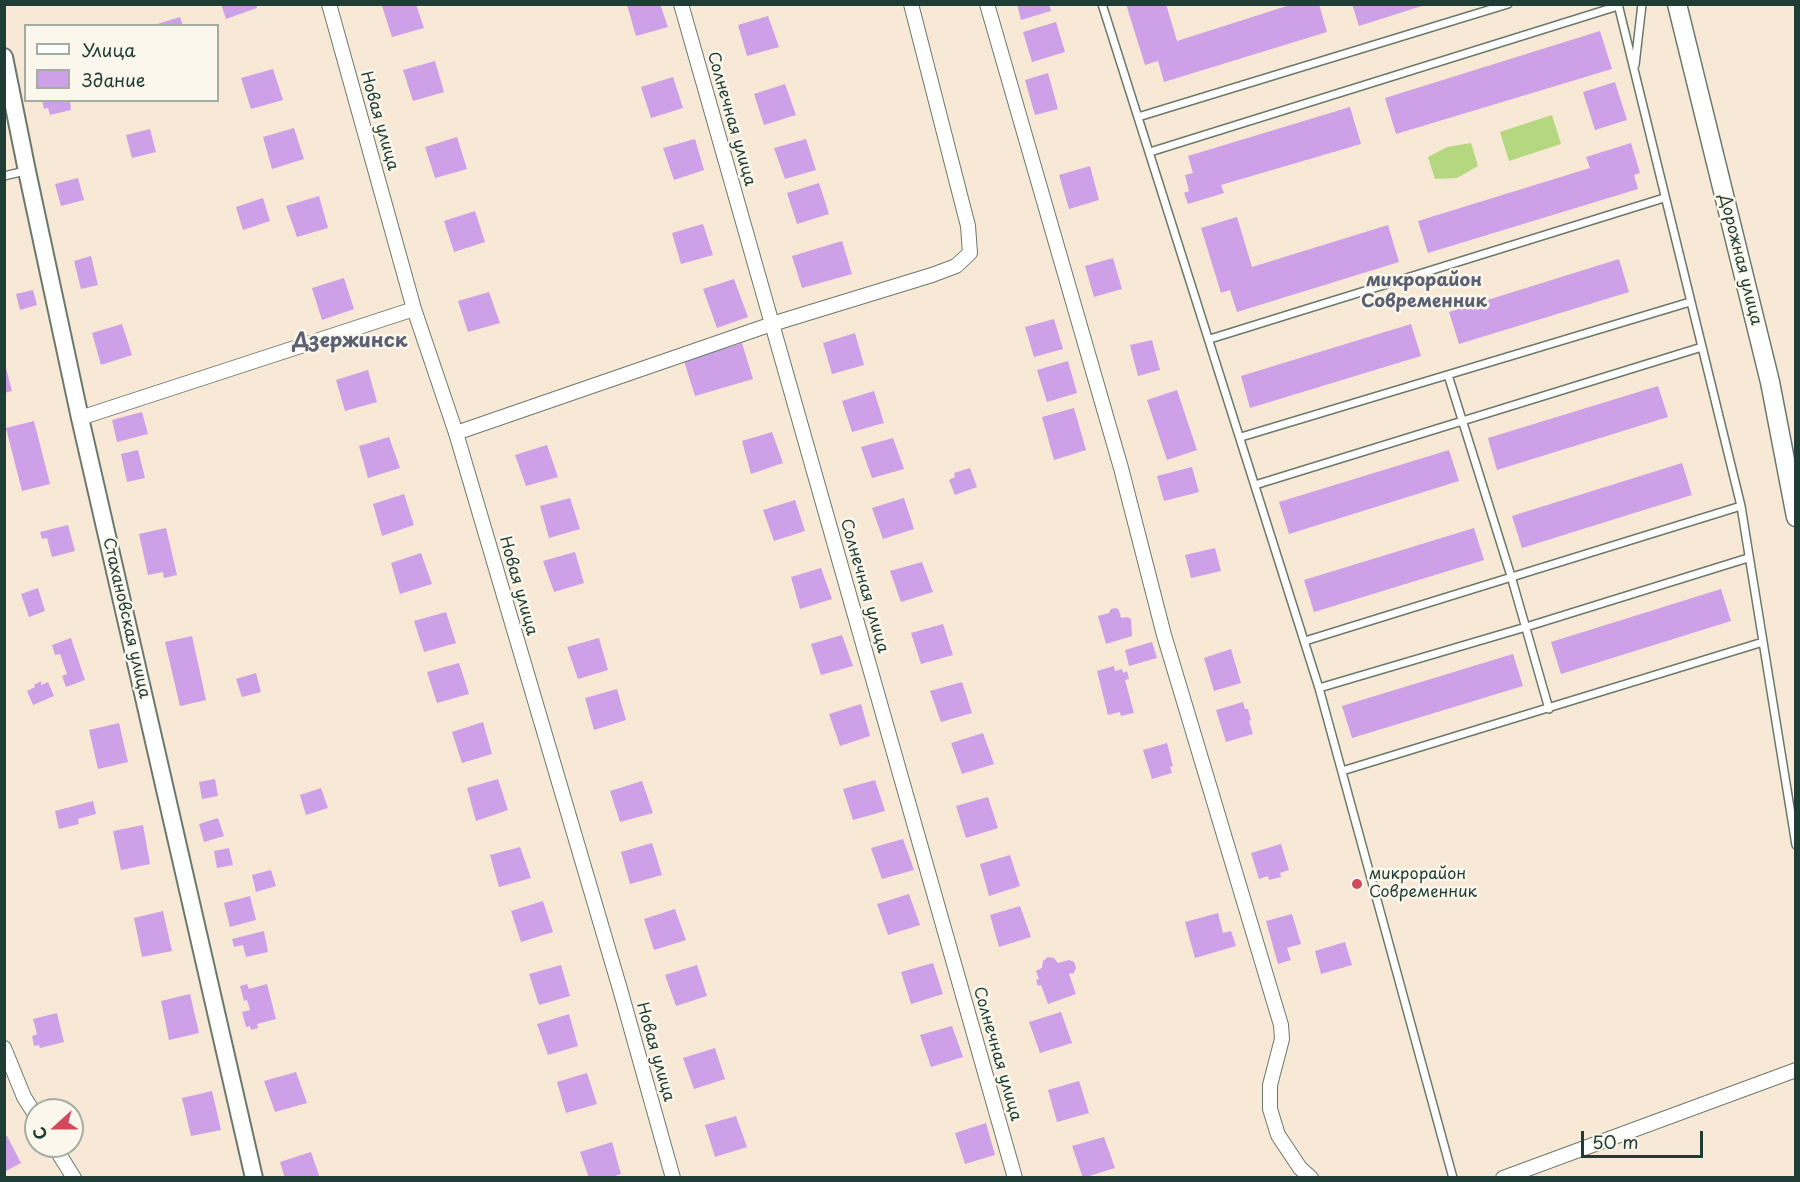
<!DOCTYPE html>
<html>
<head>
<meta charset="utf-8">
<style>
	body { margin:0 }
	#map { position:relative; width:1800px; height:1182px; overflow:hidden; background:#f7e9d5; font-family:"Playpen Sans",sans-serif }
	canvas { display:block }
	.frame { position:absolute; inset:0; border:6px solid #1f3d34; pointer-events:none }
	.legend { position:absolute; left:24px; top:24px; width:195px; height:78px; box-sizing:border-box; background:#fbf7ec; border:2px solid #a3ada2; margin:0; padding:8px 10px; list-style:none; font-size:18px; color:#1f3d34 }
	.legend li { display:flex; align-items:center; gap:12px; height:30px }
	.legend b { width:30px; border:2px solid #a3ada2 }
	.north { position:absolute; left:24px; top:1098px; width:60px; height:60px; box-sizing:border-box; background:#fbf7ec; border:2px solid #a3ada2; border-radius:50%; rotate:249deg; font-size:16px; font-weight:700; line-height:24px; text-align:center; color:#1f3d34 }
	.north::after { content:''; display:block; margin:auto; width:21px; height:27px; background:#d1495b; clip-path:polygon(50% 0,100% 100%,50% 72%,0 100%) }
	.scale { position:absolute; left:1581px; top:1131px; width:122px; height:27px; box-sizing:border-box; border:3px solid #1f3d34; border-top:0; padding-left:8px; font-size:18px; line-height:21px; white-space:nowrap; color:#1f3d34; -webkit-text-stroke:4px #fbf7ec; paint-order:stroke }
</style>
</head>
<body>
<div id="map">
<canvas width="1800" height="1182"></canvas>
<div class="frame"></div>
<ul class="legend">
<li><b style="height:8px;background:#fff"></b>Улица</li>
<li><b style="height:16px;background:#cda0e7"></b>Здание</li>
</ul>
<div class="north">С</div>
<div class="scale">50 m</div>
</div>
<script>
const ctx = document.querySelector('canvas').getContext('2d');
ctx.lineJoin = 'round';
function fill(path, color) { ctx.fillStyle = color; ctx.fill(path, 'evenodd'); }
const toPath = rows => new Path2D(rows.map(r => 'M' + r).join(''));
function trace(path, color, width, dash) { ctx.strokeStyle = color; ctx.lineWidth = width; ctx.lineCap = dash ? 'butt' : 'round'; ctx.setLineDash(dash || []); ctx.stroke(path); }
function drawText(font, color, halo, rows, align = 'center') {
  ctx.font = font + ' "Playpen Sans",sans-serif'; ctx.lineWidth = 5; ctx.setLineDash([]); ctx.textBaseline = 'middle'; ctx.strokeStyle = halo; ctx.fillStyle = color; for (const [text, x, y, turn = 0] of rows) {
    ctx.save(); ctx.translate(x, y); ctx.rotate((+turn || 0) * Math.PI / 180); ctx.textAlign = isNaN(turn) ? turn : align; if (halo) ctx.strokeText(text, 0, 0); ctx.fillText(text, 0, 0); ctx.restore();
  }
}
fill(toPath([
	[1552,115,1561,144,1509,161,1500,132],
	[1471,143,1478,166,1457,178,1435,179,1428,157,1447,147]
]), '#b5d77f');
fill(toPath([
	[221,4,256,4,257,8,226,19],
	[387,4,416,4,424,28,392,37,382,6],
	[660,4,668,27,636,36,627,5],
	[1017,4,1049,4,1051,11,1021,20],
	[1126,4,1166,4,1177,41,1293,4,1319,4,1327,32,1164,82,1158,61,1145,65],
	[1352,4,1425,4,1425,5,1359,26],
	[768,16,779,47,747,56,738,25],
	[180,17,183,26,154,26,154,25],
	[1056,22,1065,52,1032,62,1023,32],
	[1600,31,1612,69,1396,134,1385,98],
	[435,61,444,92,413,101,403,70],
	[273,69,283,100,251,109,241,78],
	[1048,73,1058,109,1035,115,1025,80],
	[673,77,683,108,651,118,641,87],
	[1615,82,1627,120,1595,130,1583,92],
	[785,84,796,115,764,125,754,94],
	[42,100,70,100,71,110,50,115,48,108,44,109],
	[1350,107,1361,144,1221,185,1224,193,1188,204,1184,193,1189,191,1185,175,1193,173,1188,156],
	[294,128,304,159,272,169,263,137],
	[150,129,156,152,132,158,126,135],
	[457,137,467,169,435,178,425,147],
	[695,139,704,170,674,180,663,148],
	[806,139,816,170,785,179,774,148],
	[1631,143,1640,173,1634,175,1638,189,1428,253,1418,221,1590,168,1586,157],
	[1090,166,1099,200,1069,209,1059,175],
	[78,178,84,200,61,206,55,184],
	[819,183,829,214,797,224,787,193],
	[319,196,328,228,297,237,286,206],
	[263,198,270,221,243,230,236,207],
	[475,211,485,242,454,252,444,221],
	[1237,217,1252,267,1388,225,1399,262,1237,312,1230,290,1221,293,1201,228],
	[703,224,713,255,681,264,672,233],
	[842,241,852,274,802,288,792,256],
	[91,256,98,285,81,289,74,261],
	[1113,258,1122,289,1094,297,1085,266],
	[1619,259,1629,292,1459,344,1449,312],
	[344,278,354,309,322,320,312,288],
	[734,279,748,317,717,328,703,289],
	[33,290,37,305,20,310,16,294],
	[489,292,500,323,468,332,458,301],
	[1054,319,1063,349,1034,357,1025,327],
	[122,324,132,355,101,365,92,333],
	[1411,324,1421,356,1250,408,1241,376],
	[855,333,864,365,832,374,823,343],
	[1152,340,1160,370,1138,376,1130,345],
	[742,343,753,379,695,396,684,361],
	[1068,361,1077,393,1047,402,1037,370],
	[5,364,12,391,4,393,4,365],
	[368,370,377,402,345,411,336,380],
	[1658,386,1668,417,1497,470,1488,438],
	[1177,390,1197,450,1167,460,1147,400],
	[874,391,884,423,852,432,842,401],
	[1074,408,1086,450,1054,460,1042,417],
	[142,412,148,434,117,442,112,420],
	[34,421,50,484,22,491,6,428],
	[772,432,783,463,751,474,742,441],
	[389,437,400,468,368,478,359,446],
	[893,438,904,469,872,478,861,447],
	[547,445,558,477,526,486,515,455],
	[138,450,145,478,127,482,121,454],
	[1449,450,1459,481,1289,534,1279,502],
	[1682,463,1692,495,1522,548,1512,516],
	[1192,467,1199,492,1164,501,1157,476],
	[970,468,977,487,955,495,949,480,955,477,954,473],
	[404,494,414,525,382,536,373,504],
	[570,498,580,529,549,538,540,506],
	[904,498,914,529,883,539,872,508],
	[795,500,805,531,774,541,763,510],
	[68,525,75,551,52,557,47,538,42,539,40,532],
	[166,528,177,575,164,578,163,572,148,575,139,534],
	[1474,528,1484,560,1314,612,1304,580],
	[1215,548,1221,571,1191,578,1185,555],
	[575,552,584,583,554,592,543,561],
	[421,553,432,584,400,594,391,563],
	[922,562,933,592,901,602,890,571],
	[821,568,832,599,800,609,791,577],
	[38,588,45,611,29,617,21,594],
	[1721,589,1731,621,1561,674,1551,642],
	[1116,608,1119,610,1121,618,1127,617,1131,619,1132,636,1106,644,1098,616,1109,613,1111,609],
	[446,612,456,643,424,652,414,621],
	[943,624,953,655,921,664,911,633],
	[842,635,853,666,821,675,811,644],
	[192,636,206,700,180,706,165,642],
	[71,638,85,680,66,687,62,676,67,674,60,654,55,655,52,645],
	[599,638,608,670,578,679,567,647],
	[1152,642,1157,658,1129,666,1125,650],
	[1231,649,1241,683,1214,691,1204,658],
	[1513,654,1523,686,1352,738,1342,706],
	[459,663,469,694,437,703,427,672],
	[1114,666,1115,671,1122,669,1123,673,1127,671,1129,679,1125,680,1134,713,1121,716,1120,712,1108,715,1097,671],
	[256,673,261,692,242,697,236,679],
	[41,681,41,685,48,682,54,696,33,705,27,691,35,687,34,685],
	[962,682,972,713,941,722,930,691],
	[617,689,626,720,594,730,585,698],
	[1243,702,1245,709,1248,709,1251,720,1249,721,1253,734,1226,742,1216,710],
	[861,704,870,736,840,746,829,714],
	[483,722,492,754,462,763,452,732],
	[119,723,128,762,98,769,89,730],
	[983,733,994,764,962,774,951,743],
	[1167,743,1173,766,1170,767,1172,773,1152,779,1143,750],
	[215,779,218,796,202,799,199,782],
	[498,779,508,810,476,821,467,788],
	[875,780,885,811,853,820,843,789],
	[642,781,653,813,620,822,610,791],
	[321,788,328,808,306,815,300,795],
	[988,797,998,828,966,838,956,806],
	[93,801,96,814,78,819,79,824,59,829,55,811],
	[218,818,224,836,204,842,199,824],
	[143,825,150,864,121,870,113,831],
	[903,839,914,870,882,879,871,848],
	[652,843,662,875,630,884,621,852],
	[1281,844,1289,870,1280,873,1281,877,1269,880,1268,876,1259,879,1251,853],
	[520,847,531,878,499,887,490,855],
	[229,848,233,865,217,868,214,851],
	[1010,855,1020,886,989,896,980,864],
	[271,870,276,886,256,892,252,875],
	[909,894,920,925,888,935,877,904],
	[250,896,256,920,230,927,224,903],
	[543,901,553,932,521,942,511,911],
	[1020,906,1031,937,999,947,990,915],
	[675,909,686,940,654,950,644,919],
	[163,911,172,951,142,957,134,918],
	[1218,913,1223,933,1231,931,1236,946,1195,958,1185,922],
	[1292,914,1301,944,1287,948,1291,960,1278,964,1266,921],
	[264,931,268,952,246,957,243,945,234,947,232,939],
	[1345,942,1352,965,1321,974,1315,951],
	[1048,957,1054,958,1058,963,1069,960,1074,962,1076,968,1074,973,1069,974,1076,994,1048,1004,1041,985,1038,986,1036,980,1039,979,1036,971,1042,968,1043,961],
	[933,963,943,994,911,1004,901,972],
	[561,965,570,996,539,1005,529,974],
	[697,965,707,996,676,1006,665,975],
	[247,984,249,989,267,984,276,1019,257,1024,258,1028,251,1030,250,1026,246,1027,242,1012,250,1010,247,1000,244,1001,240,986],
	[190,994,199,1033,169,1040,161,1001],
	[1061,1012,1072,1043,1040,1053,1029,1022],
	[57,1013,64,1042,40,1048,39,1045,34,1046,32,1036,37,1034,33,1019],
	[569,1014,578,1046,548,1055,537,1024],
	[952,1026,963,1057,931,1067,920,1035],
	[715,1048,725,1079,694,1089,683,1058],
	[296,1072,307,1103,275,1112,264,1081],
	[587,1073,597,1104,566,1113,557,1082],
	[1079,1081,1089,1113,1057,1122,1048,1090],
	[212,1091,221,1130,191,1136,182,1098],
	[736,1116,747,1147,715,1157,705,1125],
	[986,1123,995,1155,965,1164,955,1133],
	[7,1136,21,1163,4,1172,4,1137],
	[1104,1137,1115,1168,1083,1178,1072,1146],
	[612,1142,621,1174,609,1178,589,1178,580,1152],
	[311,1152,320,1178,285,1178,280,1162]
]), '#cda0e7');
const service = toPath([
	[1102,4,1319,688,1453,1178],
	[1618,4,1741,506,1796,845],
	[1635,65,1642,4],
	[1138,117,1508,4],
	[1150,152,1618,6],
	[4,176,25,171],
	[1210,339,1664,198],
	[1448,375,1511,576,1549,709],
	[1241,437,1690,302],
	[1255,485,1702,347],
	[1305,641,1741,506],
	[1319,688,1526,627,1748,558],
	[1342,771,1763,642]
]);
const minor = toPath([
	[329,4,414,309,456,433,620,989,673,1178],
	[681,4,1015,1178],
	[987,4,1121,468,1164,635,1281,1025,1282,1039,1270,1085,1270,1109,1278,1135,1300,1168,1311,1178],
	[80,418,414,309],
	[456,433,772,324,932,275,956,266,970,253,968,226,911,4],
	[4,1048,24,1097,36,1116],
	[54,1146,74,1178],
	[1503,1178,1796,1070]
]);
const tertiary = toPath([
	[4,57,27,171,80,418,254,1178]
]);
const secondary = toPath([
	[1677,4,1770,382,1796,517]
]);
trace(service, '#6b796c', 10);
trace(minor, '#6b796c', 16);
trace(tertiary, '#6b796c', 20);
trace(secondary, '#6b796c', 21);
trace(service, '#fff', 7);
trace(minor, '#fff', 14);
trace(tertiary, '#fff', 16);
trace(secondary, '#fff', 18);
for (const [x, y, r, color] of [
	[1357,884,6,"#d1495b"]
]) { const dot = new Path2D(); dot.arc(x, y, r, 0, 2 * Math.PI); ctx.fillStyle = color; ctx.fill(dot); trace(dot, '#fbf7ec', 2); }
drawText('16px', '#1f3d34', '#fbf7ec', [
	["Солнечная улица",731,119,74],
	["Новая улица",379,121,74],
	["Дорожная улица",1740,260,76],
	["Новая улица",518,586,74],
	["Солнечная улица",864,586,74],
	["Стахановская улица",126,618,77],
	["Новая улица",655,1052,74],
	["Солнечная улица",997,1054,74]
]);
drawText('16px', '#1f3d34', '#fbf7ec', [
	["микрорайон",1369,875],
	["Современник",1369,893]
], 'left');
drawText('bold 18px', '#5c6073', '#fbf7ec', [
	["микрорайон",1424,281],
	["Современник",1424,302]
]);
drawText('bold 20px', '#5c6073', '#fbf7ec', [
	["Дзержинск",350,341]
]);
</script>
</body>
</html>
